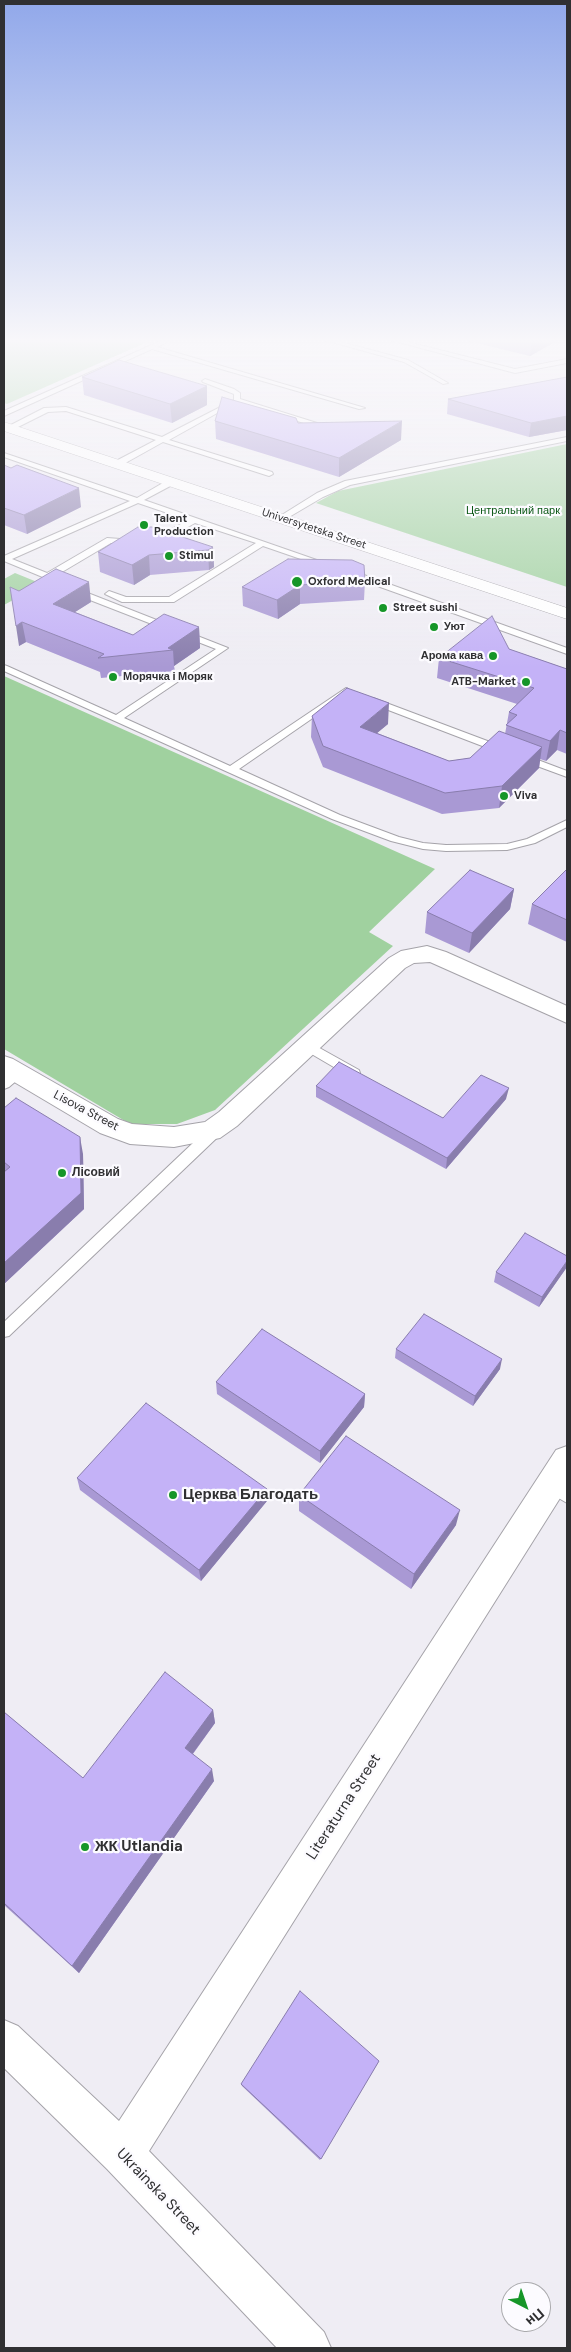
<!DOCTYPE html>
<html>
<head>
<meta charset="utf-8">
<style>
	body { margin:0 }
	#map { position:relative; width:571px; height:2352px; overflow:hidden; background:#efedf4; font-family:"DM Sans",sans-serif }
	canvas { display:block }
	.frame { position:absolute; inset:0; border:5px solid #303032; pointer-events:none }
	.north { position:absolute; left:501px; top:2282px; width:50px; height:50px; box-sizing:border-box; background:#fcfbff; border:1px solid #aaaaad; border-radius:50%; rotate:139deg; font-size:14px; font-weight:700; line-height:20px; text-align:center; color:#303032 }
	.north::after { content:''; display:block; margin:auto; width:18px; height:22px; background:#169628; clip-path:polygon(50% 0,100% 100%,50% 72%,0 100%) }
</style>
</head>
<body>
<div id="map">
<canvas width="571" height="2352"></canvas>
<div class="frame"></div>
<div class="north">Пн</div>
</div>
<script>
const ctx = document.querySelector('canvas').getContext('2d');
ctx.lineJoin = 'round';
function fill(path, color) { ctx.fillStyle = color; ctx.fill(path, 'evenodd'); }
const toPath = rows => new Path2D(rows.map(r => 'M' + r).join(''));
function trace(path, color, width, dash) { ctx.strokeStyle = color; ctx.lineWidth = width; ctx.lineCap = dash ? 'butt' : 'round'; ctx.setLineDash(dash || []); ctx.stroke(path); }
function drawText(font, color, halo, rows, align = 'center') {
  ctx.font = font + ' "DM Sans",sans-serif'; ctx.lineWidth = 4.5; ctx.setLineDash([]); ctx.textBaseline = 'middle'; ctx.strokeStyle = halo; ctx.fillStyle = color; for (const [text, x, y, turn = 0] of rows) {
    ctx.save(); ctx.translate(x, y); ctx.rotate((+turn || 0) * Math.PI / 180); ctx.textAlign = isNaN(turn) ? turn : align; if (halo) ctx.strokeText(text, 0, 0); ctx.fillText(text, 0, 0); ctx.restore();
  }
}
fill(toPath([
	[4,339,154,339,7,404,4,403],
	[567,444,567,587,316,503,338,491],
	[15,573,42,584,4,605,4,579],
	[4,676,435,869,369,932,393,946,215,1110,177,1124,130,1124,4,1049]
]), '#a0d19f');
const service = toPath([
	[165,339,173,339,157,347,365,408,359,409,152,349,4,416,4,411,165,339],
	[321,339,330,339,408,360,448,383,443,384,404,362,321,339],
	[387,339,396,339,515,369,567,359,567,363,515,373,387,339],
	[205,379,234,389,240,393,240,399,333,428,326,430,237,402,169,440,272,472,273,474,269,476,163,442,120,466,114,466,114,462,156,440,66,411,48,412,12,430,5,428,44,408,66,407,162,437,234,400,234,394,203,382,202,381,205,379],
	[567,437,567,441,350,485,323,497,284,520,277,518,317,493,345,481,567,437],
	[4,453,137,498,168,480,174,480,174,484,144,500,331,565,324,567,263,546,174,602,122,602,105,594,109,591,126,597,169,597,256,543,195,523,158,544,152,544,152,540,188,520,138,503,12,559,47,573,107,538,134,540,138,542,134,544,111,543,57,575,60,577,55,579,55,584,49,584,45,578,4,561,4,556,130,501,4,457,4,453],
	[344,570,350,570,567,648,567,654,344,574,344,570],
	[75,588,228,648,124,718,230,766,346,688,351,691,349,693,239,769,340,815,399,837,423,843,446,845,507,844,527,839,567,820,567,827,535,843,507,850,446,851,423,849,391,841,332,819,4,671,4,665,7,666,116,715,216,649,72,593,71,591,75,588],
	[373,698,506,748,507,750,502,753,498,752,370,703,370,699,373,698],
	[522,754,567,771,567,777,518,759,517,757,522,754],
	[307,1041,359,1070,360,1073,359,1076,349,1076,303,1049,301,1046,307,1041],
	[17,1068,22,1070,23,1073,22,1076,9,1087,4,1089,4,1077,17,1068],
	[218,1123,223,1124,225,1128,223,1132,9,1336,4,1337,4,1322,213,1124,218,1123],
	[551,1477,567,1486,567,1503,545,1490,543,1485,545,1480,551,1477]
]);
const minor = toPath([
	[427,946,446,952,567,1006,567,1023,430,962,414,963,405,968,237,1126,220,1138,174,1147,130,1144,100,1133,4,1076,4,1056,13,1059,118,1119,132,1124,174,1127,205,1122,219,1112,389,958,401,951,427,946],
	[567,1446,567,1487,149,2151,324,2332,331,2348,277,2348,107,2169,4,2068,4,2020,18,2026,119,2121,556,1450,567,1446]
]);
const secondary = toPath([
	[4,422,567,608,567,619,4,431,4,422]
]);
trace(service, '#a5a3a9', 2);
trace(minor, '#a5a3a9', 2);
trace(secondary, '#a5a3a9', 1);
fill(service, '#fff');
fill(minor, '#fff');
fill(secondary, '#fff');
fill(toPath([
	[460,339,560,339,530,356],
	[82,377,207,386,207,405,172,423,84,395],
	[567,377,567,430,529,437,447,414,448,399],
	[215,421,298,423,401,440,339,477,216,439],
	[4,465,81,507,27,534,4,525],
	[213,547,214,567,209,570,150,575,134,585,100,572,98,552],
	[365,581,364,600,300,604,278,619,243,606,242,587],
	[19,591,91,602,75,612,133,635,199,627,200,648,174,666,175,671,101,678,100,672,26,642,19,646],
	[509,649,567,669,567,754,557,750,546,761,540,759,539,768,499,808,442,814,323,767,311,737,312,716,388,724,377,733,449,761,470,758,505,734,509,712,517,704,437,678,439,658],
	[567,869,567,942,528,924,532,904],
	[514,889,510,909,469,953,425,933,427,912],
	[316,1086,443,1118,506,1099,446,1169,316,1097],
	[4,1108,83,1154,84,1209,4,1284],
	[567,1267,539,1307,494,1282,496,1272],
	[396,1349,500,1369,473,1406,395,1358],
	[216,1382,365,1394,364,1407,320,1463,217,1394],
	[77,1478,267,1501,201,1581,80,1490],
	[299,1495,456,1525,411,1589,299,1511],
	[213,1710,215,1723,193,1754,214,1781,79,1973,4,1905,4,1712,83,1778],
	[379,2061,320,2160,242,2086,241,2084]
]), '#a999d4');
fill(toPath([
	[532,339,560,339,530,356],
	[207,386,207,405,172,423,170,404],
	[567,416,567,430,529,437,531,423],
	[402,421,401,440,339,477,339,458],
	[79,488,81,507,27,534,24,515],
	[213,547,214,567,209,570,208,550],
	[149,555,150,575,134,585,132,565],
	[89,582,91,602,56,624,53,604],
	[300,585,300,604,278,619,277,600],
	[22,622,26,642,19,646,16,626],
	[199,627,200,648,174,666,173,650,168,648],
	[389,703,388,724,359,748,360,727],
	[560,730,557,750,546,761,550,741],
	[542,747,539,768,499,808,502,786],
	[514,889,510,909,469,953,472,933],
	[509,1088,506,1099,446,1169,447,1158],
	[80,1137,83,1154,84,1209,4,1284,4,1263],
	[567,1261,567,1267,539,1307,542,1297],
	[502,1359,500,1369,473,1406,475,1396],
	[365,1394,364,1407,320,1463,320,1451],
	[267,1489,267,1501,201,1581,199,1570],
	[460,1510,456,1525,411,1589,414,1574],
	[213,1710,215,1723,188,1760,185,1748],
	[212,1769,214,1781,79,1973,72,1966]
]), '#897dad');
const building = toPath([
	[119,360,207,386,170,404,82,377,119,360],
	[567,377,567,416,531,423,448,399,567,377],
	[222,397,296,418,298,423,402,421,339,458,215,421,222,397],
	[4,465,11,468,17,465,79,488,24,515,4,508,4,465],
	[138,527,152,527,213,547,208,550,149,555,132,565,98,552,138,527],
	[288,559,352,560,364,565,365,581,300,585,277,600,242,587,288,559],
	[56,569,89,582,53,604,133,635,164,614,199,627,168,648,173,650,98,658,104,654,22,622,16,626,10,587,19,591,56,569],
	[492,616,509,649,567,669,567,733,560,730,550,741,506,725,517,715,509,712,534,688,439,658,492,616],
	[347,688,389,703,360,727,449,761,470,758,499,731,542,747,502,786,445,793,323,746,312,716,347,688],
	[567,869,567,920,532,904,567,869],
	[470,870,514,889,472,933,427,912,470,870],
	[339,1062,443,1118,481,1075,509,1088,447,1158,316,1086,339,1062],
	[16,1098,80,1137,81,1193,4,1263,4,1172,10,1167,4,1162,4,1108,16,1098],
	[525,1233,567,1256,567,1261,542,1297,496,1272,525,1233],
	[424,1314,502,1359,475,1396,396,1349,424,1314],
	[262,1329,365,1394,320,1451,216,1382,262,1329],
	[146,1403,267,1489,199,1570,77,1478,146,1403],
	[346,1436,460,1510,414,1574,299,1495,346,1436],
	[165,1672,213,1710,185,1748,212,1769,72,1966,4,1903,4,1712,83,1778,165,1672],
	[300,1991,379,2061,321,2159,241,2084,300,1991]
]);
fill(building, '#c4b2f7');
trace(building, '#897dad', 1);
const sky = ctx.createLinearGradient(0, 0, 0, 668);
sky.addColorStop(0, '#91a8ea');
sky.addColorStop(0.51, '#f8f7fa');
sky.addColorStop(1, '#f8f7fa00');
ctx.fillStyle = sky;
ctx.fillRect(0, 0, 571, 668);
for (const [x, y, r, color] of [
	[144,525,5,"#169628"],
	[169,556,5,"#169628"],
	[297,582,6,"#169628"],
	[383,608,5,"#169628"],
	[434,627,5,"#169628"],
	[493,656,5,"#169628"],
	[113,677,5,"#169628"],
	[526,682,5,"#169628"],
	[504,796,5,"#169628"],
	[62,1173,5,"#169628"],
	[173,1495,5,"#169628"],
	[85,1847,5,"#169628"]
]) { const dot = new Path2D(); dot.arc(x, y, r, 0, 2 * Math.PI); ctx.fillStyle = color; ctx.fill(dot); trace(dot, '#fcfbff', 2); }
drawText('11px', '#0c5916', '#fcfbff', [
	["Центральний парк",513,511]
]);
drawText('bold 11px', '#303032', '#fcfbff', [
	["Talent",154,519],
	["Production",154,532],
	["Stimul",179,556],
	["Oxford Medical",308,582],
	["Street sushi",393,608],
	["Уют",444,627],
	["Арома кава",483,656,"right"],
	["Морячка і Моряк",123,677],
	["ATB-Market",516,682,"right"],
	["Viva",514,796]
], 'left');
drawText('11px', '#303032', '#fcfbff', [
	["Universytetska Street",314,529,18]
]);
drawText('12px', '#303032', '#fcfbff', [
	["Lisova Street",86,1111,28]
]);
drawText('bold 12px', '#303032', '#fcfbff', [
	["Лісовий",72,1173]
], 'left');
drawText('bold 15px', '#303032', '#fcfbff', [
	["Церква Благодать",183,1495],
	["ЖК Utlandia",95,1847]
], 'left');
drawText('15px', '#303032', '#fcfbff', [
	["Literaturna Street",344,1807,-57],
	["Ukrainska Street",158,2192,46]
]);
</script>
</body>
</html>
